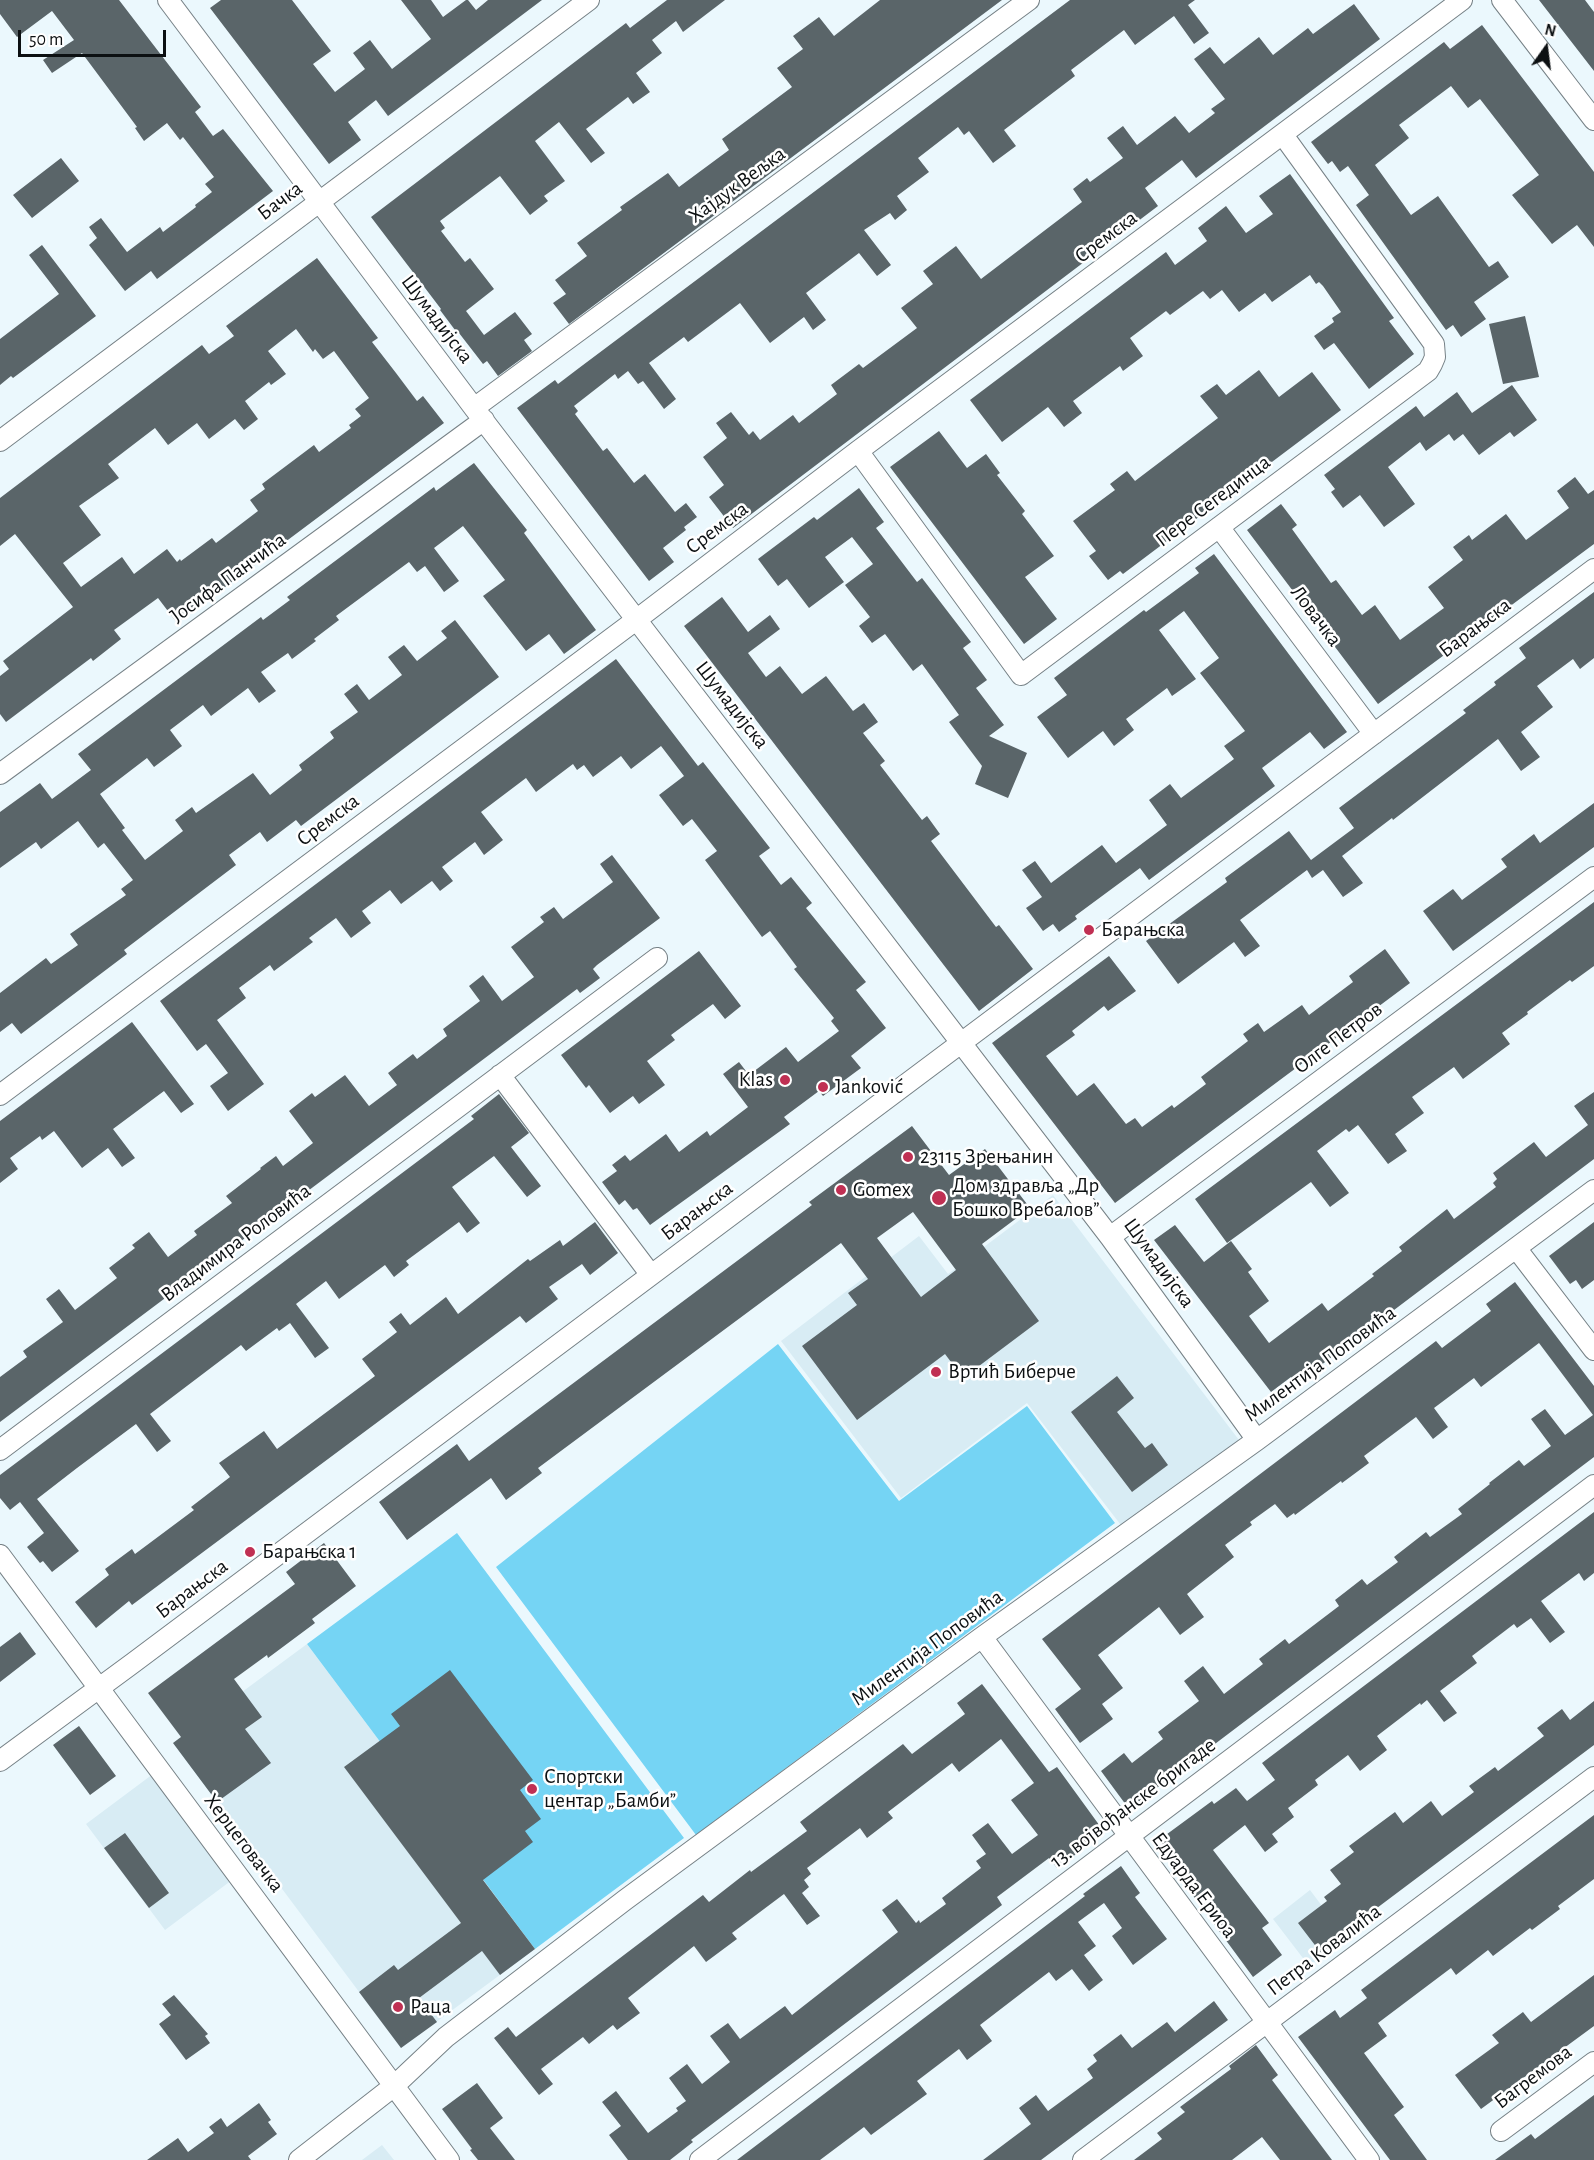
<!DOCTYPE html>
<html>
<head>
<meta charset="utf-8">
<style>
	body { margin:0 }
	#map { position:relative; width:1594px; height:2160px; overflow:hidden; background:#ebf8fd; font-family:"Alegreya Sans",sans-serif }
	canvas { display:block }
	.north { position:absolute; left:1516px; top:18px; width:60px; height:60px; -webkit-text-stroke:4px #fff; paint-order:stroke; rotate:14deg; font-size:16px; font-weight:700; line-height:24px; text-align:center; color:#0c1012 }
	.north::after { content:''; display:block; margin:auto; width:21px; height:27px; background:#0c1012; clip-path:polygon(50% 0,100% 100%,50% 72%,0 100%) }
	.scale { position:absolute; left:18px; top:30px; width:148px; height:27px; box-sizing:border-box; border:3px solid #0c1012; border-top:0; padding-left:8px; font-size:18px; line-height:21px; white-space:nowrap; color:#0c1012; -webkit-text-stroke:4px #fff; paint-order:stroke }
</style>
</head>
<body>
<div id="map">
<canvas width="1594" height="2160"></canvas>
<div class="north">N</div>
<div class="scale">50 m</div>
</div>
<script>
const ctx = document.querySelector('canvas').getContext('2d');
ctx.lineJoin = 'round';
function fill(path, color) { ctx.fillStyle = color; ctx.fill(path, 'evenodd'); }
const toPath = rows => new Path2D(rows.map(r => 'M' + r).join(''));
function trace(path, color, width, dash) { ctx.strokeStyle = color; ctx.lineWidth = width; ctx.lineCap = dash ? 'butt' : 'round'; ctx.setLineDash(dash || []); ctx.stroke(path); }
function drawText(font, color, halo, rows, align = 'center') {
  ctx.font = font + ' "Alegreya Sans",sans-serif'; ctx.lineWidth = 5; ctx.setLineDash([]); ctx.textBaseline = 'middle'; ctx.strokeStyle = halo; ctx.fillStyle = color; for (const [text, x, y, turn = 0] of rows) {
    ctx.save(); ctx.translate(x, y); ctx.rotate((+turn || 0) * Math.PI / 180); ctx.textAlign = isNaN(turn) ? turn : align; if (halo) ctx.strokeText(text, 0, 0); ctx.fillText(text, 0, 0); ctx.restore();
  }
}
fill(toPath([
	[1053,1195,1242,1444,1127,1533,1027,1403,901,1498,781,1341,919,1236,948,1274],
	[307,1644,535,1949,401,2048,173,1743],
	[153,1774,232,1880,165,1930,86,1824],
	[1310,1890,1346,1938,1309,1966,1273,1919],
	[382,2145,394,2160,362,2160]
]), '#d8ecf4');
fill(toPath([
	[778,1344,899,1501,1027,1406,1115,1523,696,1835,496,1567],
	[457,1533,684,1838,535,1949,307,1644]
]), '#75d4f4');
fill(toPath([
	[0,0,119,0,201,107,195,112,213,136,223,129,273,191,157,279,151,271,125,291,89,245,97,238,89,227,101,218,127,252,160,227,163,232,196,207,195,205,212,192,205,184,214,177,183,137,180,140,167,123,144,141,135,128,137,127,82,53,52,73,43,60,74,40,52,11,17,37,0,14],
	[221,0,292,0,331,51,313,64,335,92,365,69,353,53,370,40,392,69,431,39,401,0,431,0,443,17,466,0,468,0,476,10,488,0,542,0,388,116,376,100,348,122,361,140,329,164,210,8],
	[667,0,725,0,683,32,676,21,652,40,662,53,636,73,650,92,633,104,628,97,586,129,605,153,591,163,559,122,535,141,565,181,544,196,548,201,530,215,500,176,440,221,445,228,441,231,465,262,470,258,494,289,466,311,484,335,515,312,532,334,524,340,532,351,498,376,487,361,483,364,459,333,458,334,440,310,441,309,371,217,626,23,630,28],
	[880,0,1002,0,569,324,553,303,566,294,555,280,587,256,577,243,622,210,620,207,668,173,679,187,729,150,722,139,792,87,777,68,803,49,793,36,819,17,834,36],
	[1070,0,1195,0,1188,5,1209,33,1194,44,1174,16,1135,45,1124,30,1071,70,1075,76,1004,130,1016,146,993,163,969,131,964,135,958,127,918,158,929,172,897,196,907,210,895,220,890,213,864,230,891,265,877,276,859,253,806,293,826,320,813,330,804,317,770,343,740,303,688,342,684,337,649,363,676,399,664,409,643,381,638,384,628,371,618,379,615,374,574,406,578,411,575,414,603,451,607,448,634,483,645,474,675,512,686,503,697,517,684,527,686,530,663,548,674,562,649,581,517,408,555,380,558,384,579,368],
	[1539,0,1585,0,1594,12,1594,71],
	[1354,4,1380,39,1196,178,1182,160,1145,188,1158,206,733,528,709,497,724,485,703,457,727,438,716,423,731,412,749,435,753,431,760,440,793,415,799,423,837,394,831,385,859,364,863,368,917,328,901,308,933,284,923,271,956,246,981,279,1082,202,1073,189,1087,178,1090,182,1123,158,1107,138,1123,126,1137,145,1175,116,1189,133,1215,113,1211,109,1225,99,1194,59,1210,47,1224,64,1259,37,1273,55,1308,28,1313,34],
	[1482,25,1594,172,1594,247,1577,225,1552,244,1512,195,1539,175,1480,99,1468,108,1451,86,1399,125,1409,138,1375,165,1411,215,1438,196,1489,267,1498,261,1509,277,1474,302,1486,319,1461,337,1453,325,1446,330,1356,205,1369,195,1348,166,1340,172,1332,161,1328,164,1311,142,1444,42,1450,49],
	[61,158,79,181,32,218,13,195],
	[1290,174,1394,318,1389,321,1414,354,1369,389,1334,343,1324,350,1314,336,1334,322,1332,318,1341,312,1323,286,1319,282,1316,284,1310,275,1272,302,1265,293,1239,312,1222,290,1210,299,1203,291,1170,315,1166,311,1130,338,1143,356,1123,371,1120,366,1073,401,1082,413,1064,427,1048,407,1002,442,970,400,1166,252,1175,265,1207,241,1198,228,1226,206,1246,233,1273,214,1259,196],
	[42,245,96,316,13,378,11,376,0,385,0,339,59,294,29,255],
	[317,258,378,338,372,342,396,373,417,401,423,396,444,423,177,623,158,598,114,630,121,639,93,661,91,658,6,722,0,714,0,676,9,669,3,661,73,607,15,534,0,546,0,498,202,345,209,354,234,336,226,326],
	[296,329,313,352,315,349,323,359,334,351,369,398,355,409,361,416,349,425,351,428,319,452,314,445,262,484,265,489,250,500,258,511,216,543,212,538,181,561,180,559,177,562,167,549,134,574,122,557,81,587,63,563,101,535,79,506,119,478,108,464,155,428,168,445,197,423,209,439,235,419,244,430,258,419,245,401,269,382,271,385,286,374,268,351],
	[1525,316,1539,377,1503,384,1489,324],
	[1259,370,1279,397,1312,372,1341,410,1123,574,1120,571,1108,580,1089,556,1096,551,1073,521,1115,490,1110,484,1127,471,1135,481,1218,418,1200,396,1217,384,1226,395],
	[1512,385,1537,420,1514,437,1510,432,1479,455,1463,434,1454,441,1449,434,1426,451,1420,442,1388,467,1415,504,1384,527,1360,495,1343,508,1331,492,1335,489,1324,475,1416,406,1424,417,1457,392,1472,413],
	[939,431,967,468,986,454,1000,473,997,475,1025,511,1022,514,1054,556,1025,577,1057,619,1024,644,890,467],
	[474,463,527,530,524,533,596,630,564,654,549,634,526,651,483,596,505,580,463,526,434,548,459,581,444,592,425,566,417,572,409,562,336,616,339,620,314,639,316,641,292,659,288,653,261,672,276,691,259,703,248,688,211,716,203,705,170,730,182,746,154,767,147,758,100,794,125,828,122,830,145,860,183,831,175,820,192,807,196,813,253,773,270,795,302,770,299,765,334,738,330,732,358,712,344,694,357,684,369,700,402,675,388,657,404,645,417,661,447,638,441,631,455,620,499,677,301,826,296,820,267,842,260,832,229,855,236,865,124,950,127,954,21,1034,12,1023,0,1032,0,993,46,958,51,964,78,945,70,934,126,895,121,889,133,880,104,843,98,848,78,821,41,849,36,842,0,868,0,812,40,783,52,799,91,770,78,754,261,617,263,620,290,600,287,597,434,487,436,491],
	[1575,477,1588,494,1594,490,1594,544,1378,704,1247,530,1281,504,1297,525,1292,529,1331,583,1336,580,1362,615,1375,605,1400,640,1444,608,1428,587,1463,560,1453,547,1469,535,1472,540,1506,514,1526,540,1569,508,1557,491],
	[859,488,884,522,876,528,917,582,922,578,971,642,963,648,987,680,976,688,1004,725,989,736,1027,753,1008,798,975,784,982,766,949,722,959,715,922,664,913,671,885,634,872,643,859,626,870,617,845,585,873,564,852,537,825,557,844,582,809,608,787,579,778,586,758,559,814,517,817,520],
	[1214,554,1347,732,1324,749,1310,732,1262,768,1275,786,1149,880,1140,868,1075,916,1077,919,1059,932,1053,924,1043,931,1026,908,1042,897,1022,870,1035,861,1051,883,1102,845,1116,863,1167,825,1149,800,1170,784,1181,798,1234,759,1224,746,1245,731,1200,673,1219,658,1184,611,1159,630,1196,679,1172,696,1167,688,1126,719,1134,730,1114,746,1103,731,1068,758,1037,717,1067,695,1054,678,1144,610,1146,612,1199,573,1195,568],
	[1594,592,1594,658,1580,669,1573,659,1537,686,1553,707,1521,732,1540,757,1521,771,1498,739,1393,820,1392,818,1342,856,1363,883,1343,897,1323,870,1312,878,1307,870,1240,920,1260,946,1245,957,1234,942,1178,984,1146,941,1227,882,1225,878,1289,831,1311,860,1354,828,1339,808,1466,713,1463,710,1496,685,1494,682,1526,658,1519,648],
	[722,597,748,632,770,615,780,629,748,653,766,677,780,666,802,694,826,676,853,711,864,703,878,722,863,733,885,761,880,765,922,820,927,816,940,834,931,841,996,927,999,925,1033,969,979,1011,684,626],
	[616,659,698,766,703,762,770,848,759,856,781,885,791,877,812,903,806,908,866,982,856,990,886,1028,851,1056,861,1068,823,1096,819,1091,784,1117,790,1124,650,1225,637,1208,633,1210,625,1200,619,1205,602,1182,617,1171,612,1165,625,1155,630,1161,666,1134,679,1152,707,1131,710,1136,748,1107,723,1074,739,1062,749,1075,786,1047,798,1062,839,1031,831,1021,834,1018,794,969,797,967,770,931,762,937,705,860,717,851,692,819,683,826,659,795,684,776,661,746,631,769,621,756,593,777,584,765,577,770,573,764,536,792,526,778,481,812,503,840,484,855,475,842,442,867,453,881,440,891,432,881,401,904,390,890,362,911,371,923,351,938,336,918,309,938,313,942,274,971,270,965,239,988,246,998,217,1020,264,1084,228,1111,210,1086,228,1073,206,1044,197,1051,160,1001],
	[1594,803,1594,847,1453,951,1423,911,1453,889,1462,900,1507,867,1501,859,1534,834,1540,843],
	[612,855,660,918,597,965,593,969,600,978,580,993,577,989,0,1422,0,1377,27,1357,23,1351,63,1322,46,1299,59,1289,75,1310,117,1278,109,1268,135,1248,132,1245,149,1232,168,1257,197,1235,194,1231,232,1203,226,1196,261,1169,260,1168,276,1156,283,1166,313,1143,289,1111,312,1093,315,1097,345,1075,369,1106,397,1085,388,1073,413,1054,417,1059,447,1036,443,1029,480,1001,469,986,483,975,502,1001,534,977,511,947,544,922,540,917,554,907,563,919,613,882,600,864],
	[1594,902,1594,966,1572,982,1570,980,1527,1012,1528,1014,1502,1033,1510,1044,1463,1079,1454,1067,1412,1097,1424,1113,1395,1134,1407,1151,1388,1164,1358,1125,1349,1132,1346,1129,1317,1151,1349,1193,1330,1207,1311,1182,1227,1243,1195,1199],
	[1385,949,1410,983,1115,1203,992,1043,1109,956,1136,991,1108,1011,1104,1006,1072,1031,1075,1035,1046,1056,1077,1096,1094,1083,1126,1124,1135,1118,1142,1127,1172,1105,1174,1108,1206,1084,1201,1077,1248,1041,1243,1034,1258,1023,1264,1032,1302,1005,1309,1015,1353,982,1349,976],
	[699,951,741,1006,725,1019,713,1004,671,1035,675,1040,647,1061,665,1085,639,1104,633,1096,610,1113,589,1085,586,1088,561,1055],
	[132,1022,194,1104,181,1113,164,1091,113,1129,135,1158,122,1167,108,1148,82,1168,54,1131,42,1140,40,1136,10,1158,18,1169,0,1183,0,1121],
	[1594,1092,1594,1159,1296,1384,1291,1377,1271,1392,1154,1240,1175,1225,1204,1262,1231,1241,1252,1269,1248,1272,1269,1301,1249,1316,1269,1343,1322,1303,1328,1311,1374,1276,1372,1274,1402,1251,1399,1247,1447,1209,1454,1219,1496,1187,1493,1183,1497,1179,1493,1173,1534,1142,1546,1157,1588,1125,1574,1106],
	[499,1094,529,1133,511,1147,541,1186,527,1197,494,1156,452,1187,480,1223,467,1233,459,1222,406,1261,409,1265,394,1277,385,1265,339,1299,326,1281,296,1304,329,1348,315,1358,290,1323,279,1331,277,1328,246,1351,241,1345,150,1414,171,1441,157,1452,136,1424,77,1468,37,1499,79,1551,52,1572,43,1561,40,1563,27,1547,44,1533,20,1502,10,1510,0,1498,0,1475,474,1119,471,1116],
	[912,1126,949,1175,985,1149,1030,1208,982,1244,1039,1321,963,1378,945,1354,857,1420,802,1346,857,1305,848,1293,868,1279,841,1243,538,1468,542,1473,506,1500,491,1478,407,1540,379,1502,457,1444,469,1461,812,1205,809,1202],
	[913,1212,956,1270,921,1297,877,1238],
	[595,1222,618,1253,590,1275,582,1264,549,1287,558,1299,526,1323,520,1316,132,1605,129,1601,96,1628,75,1602,109,1575,105,1569,132,1549,135,1554,194,1510,191,1507,230,1477,219,1463,264,1431,277,1449,375,1376,362,1359,397,1332,389,1322,401,1313,410,1325,446,1297,458,1314,528,1259,530,1261,560,1240,563,1246],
	[1594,1222,1594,1280,1582,1289,1576,1280,1570,1284,1549,1256],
	[1515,1282,1594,1386,1594,1457,1129,1809,1101,1771,1124,1753,1132,1763,1163,1739,1158,1732,1199,1701,1184,1681,1203,1666,1224,1694,1263,1664,1259,1659,1285,1639,1289,1644,1339,1606,1335,1600,1362,1579,1367,1585,1398,1562,1394,1557,1426,1532,1430,1537,1462,1514,1458,1509,1490,1484,1489,1483,1519,1460,1524,1466,1551,1446,1531,1419,1545,1409,1565,1435,1593,1415,1539,1343,1481,1387,1474,1378,1434,1408,1448,1427,1433,1439,1416,1417,1364,1456,1369,1463,1342,1483,1341,1481,1295,1515,1294,1513,1287,1518,1275,1504,1250,1522,1252,1525,1225,1545,1234,1557,1187,1594,1204,1617,1180,1635,1159,1607,1098,1655,1123,1688,1102,1704,1113,1719,1080,1743,1055,1709,1081,1689,1042,1639,1436,1341,1442,1348,1491,1311,1486,1304],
	[1117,1376,1134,1398,1117,1412,1145,1448,1152,1443,1168,1465,1132,1492,1071,1412],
	[1594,1512,1594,1573,1584,1581,1579,1573,1541,1601,1565,1632,1550,1643,1531,1618,1517,1628,1514,1624,1472,1656,1477,1663,1440,1691,1457,1713,1444,1722,1427,1700,1421,1705,1420,1703,1377,1736,1387,1750,1360,1771,1348,1755,1315,1780,1318,1785,1288,1808,1294,1817,1272,1834,1278,1842,1265,1852,1245,1825,1213,1850,1269,1923,1262,1928,1282,1955,1253,1977,1183,1882,1188,1878,1159,1840,1212,1801,1214,1804,1236,1788,1247,1801,1275,1780,1262,1763],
	[324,1543,356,1586,312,1619,315,1623,268,1658,267,1655,234,1679,262,1717,245,1729,271,1763,217,1802,173,1743,181,1737,148,1693,295,1584,286,1572],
	[20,1632,36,1654,0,1682,0,1647],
	[450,1670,533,1780,520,1790,541,1819,525,1831,533,1842,483,1880,535,1949,500,1975,482,1951,419,1998,437,2022,401,2048,359,1992,394,1965,398,1970,461,1923,344,1767,400,1726,391,1714],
	[982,1684,1049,1772,1057,1767,1105,1833,1057,1868,1049,1858,997,1897,1002,1905,691,2140,693,2142,670,2160,628,2160,609,2135,621,2126,602,2102,616,2091,648,2133,678,2111,676,2108,686,2101,669,2078,687,2064,702,2084,730,2062,710,2036,728,2023,740,2039,785,2006,792,2015,898,1932,882,1910,897,1899,916,1923,919,1920,920,1923,946,1904,942,1898,981,1868,976,1861,986,1854,972,1835,988,1823,1012,1854,1038,1835,1011,1800,1034,1783,1001,1739,959,1772,952,1763,888,1812,893,1818,867,1838,860,1828,807,1868,811,1874,804,1880,809,1887,802,1893,820,1916,807,1925,784,1894,732,1933,737,1939,706,1962,694,1946,628,1998,640,2013,617,2030,613,2025,589,2044,583,2037,541,2069,553,2084,539,2095,494,2038,508,2027,516,2037,703,1895,709,1902,750,1870,751,1872,807,1831,800,1822,903,1744,912,1754,965,1714,957,1703],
	[1594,1701,1594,1745,1341,1935,1342,1937,1321,1953,1298,1923,1327,1901,1324,1897,1341,1884,1330,1870,1354,1852,1349,1846,1395,1812,1403,1823,1431,1801,1442,1816,1474,1792,1469,1786,1495,1767,1498,1771,1544,1736,1537,1728,1562,1709,1570,1720],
	[79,1726,116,1776,90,1795,53,1745],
	[1594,1815,1594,1879,1558,1906,1560,1909,1532,1930,1530,1928,1493,1956,1488,1950,1456,1975,1451,1968,1378,2023,1387,2036,1364,2053,1404,2107,1394,2115,1427,2160,1390,2160,1298,2037,1335,2010,1340,2018,1367,1998,1361,1990],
	[125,1833,169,1893,149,1908,104,1848],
	[1121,1866,1140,1893,1135,1897,1167,1939,1133,1965,1112,1936,1122,1928,1104,1903,1078,1922,1096,1946,1084,1955,1103,1980,1089,1991,1072,1969,1056,1981,1049,1972,980,2025,992,2041,967,2060,959,2049,917,2081,927,2094,871,2135,864,2127,820,2160,737,2160,1085,1896,1083,1894],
	[1594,1975,1594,2026,1481,2109,1455,2075,1499,2043,1492,2035,1523,2012,1531,2022],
	[174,1995,208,2034,205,2036,210,2043,186,2060,159,2024,171,2015,162,2004],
	[1214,2001,1228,2020,1041,2160,983,2160,1031,2124,1019,2108,1036,2095,1048,2111,1093,2078,1087,2069,1097,2061,1093,2055,1121,2034,1132,2048,1167,2022,1175,2032],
	[1256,2045,1278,2075,1272,2080,1332,2160,1280,2160,1262,2137,1232,2160,1134,2160,1162,2139,1157,2133,1185,2112,1180,2107,1231,2069,1229,2066],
	[477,2083,503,2118,490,2128,515,2160,478,2160,470,2150,472,2149,442,2109],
	[1594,2095,1594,2160,1495,2160,1531,2134,1535,2139],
	[259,2103,271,2120,268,2122,277,2134,248,2156,251,2160,147,2160,178,2138,188,2152,214,2133,209,2127,221,2118,227,2127]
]), '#5a6569');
const minor = toPath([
	[168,0,474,408,1110,1237,1257,1440],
	[1502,0,1594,120],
	[474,408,1029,0],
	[0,441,589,0],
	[858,451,1021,675,1428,371,1432,364,1435,357,1434,344,1283,135],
	[1219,527,1374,734],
	[0,774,484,420],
	[500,1075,651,1275],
	[0,1095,636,620,858,451,1462,0],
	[1110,1237,1594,877],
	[1516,1248,1594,1350],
	[0,1450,657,958],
	[0,1555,449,2160],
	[982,1637,1369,2160],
	[0,1761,133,1663,1594,569],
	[1501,2131,1594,2062],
	[299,2160,394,2086,446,2037,625,1900,982,1637,1257,1440,1594,1190],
	[700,2160,1594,1485],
	[1083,2160,1594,1777]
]);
trace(minor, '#768186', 22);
trace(minor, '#fff', 20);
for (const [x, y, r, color] of [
	[1089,930,6,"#c03053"],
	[785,1080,6,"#c03053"],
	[823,1087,6,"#c03053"],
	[908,1157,6,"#c03053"],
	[841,1190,6,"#c03053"],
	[939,1198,8,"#c03053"],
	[936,1372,6,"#c03053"],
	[250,1552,6,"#c03053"],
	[532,1789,6,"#c03053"],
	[398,2007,6,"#c03053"]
]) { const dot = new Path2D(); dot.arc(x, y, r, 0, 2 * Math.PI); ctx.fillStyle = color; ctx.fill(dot); trace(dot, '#fff', 2); }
drawText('21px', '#0c1012', '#fff', [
	["Хајдук Вељка",737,185,-36],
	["Бачка",280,201,-37],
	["Сремска",1106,237,-37],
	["Шумадијска",437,319,53],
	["Пере Сегединца",1213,501,-37],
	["Сремска",717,528,-37],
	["Јосифа Панчића",228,578,-36],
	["Ловачка",1316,616,53],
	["Барањска",1475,628,-37],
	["Шумадијска",732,705,52],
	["Сремска",328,820,-37],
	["Олге Петров",1338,1038,-37],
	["Барањска",697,1211,-37],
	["Владимира Роловића",236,1243,-37],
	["Шумадијска",1159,1263,54],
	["Милентија Поповића",1320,1364,-36],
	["Барањска",192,1589,-37],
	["Милентија Поповића",927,1648,-36],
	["13. војвођанске бригаде",1133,1803,-37],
	["Херцеговачка",244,1843,53],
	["Едуарда Ериоа",1194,1885,53],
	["Петра Ковалића",1324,1950,-37],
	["Багремова",1533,2077,-37]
]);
drawText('21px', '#0c1012', '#fff', [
	["Барањска",1101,930],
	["Klas",773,1080,"right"],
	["Janković",835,1087],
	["23115 Зрењанин",920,1157],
	["Дом здравља „Др",952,1186],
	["Бошко Вребалов”",952,1210],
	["Gomex",853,1190],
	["Вртић Биберче",948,1372],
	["Барањска 1",262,1552],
	["Спортски",544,1777],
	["центар „Бамби”",544,1801],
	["Раца",410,2007]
], 'left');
</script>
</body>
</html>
